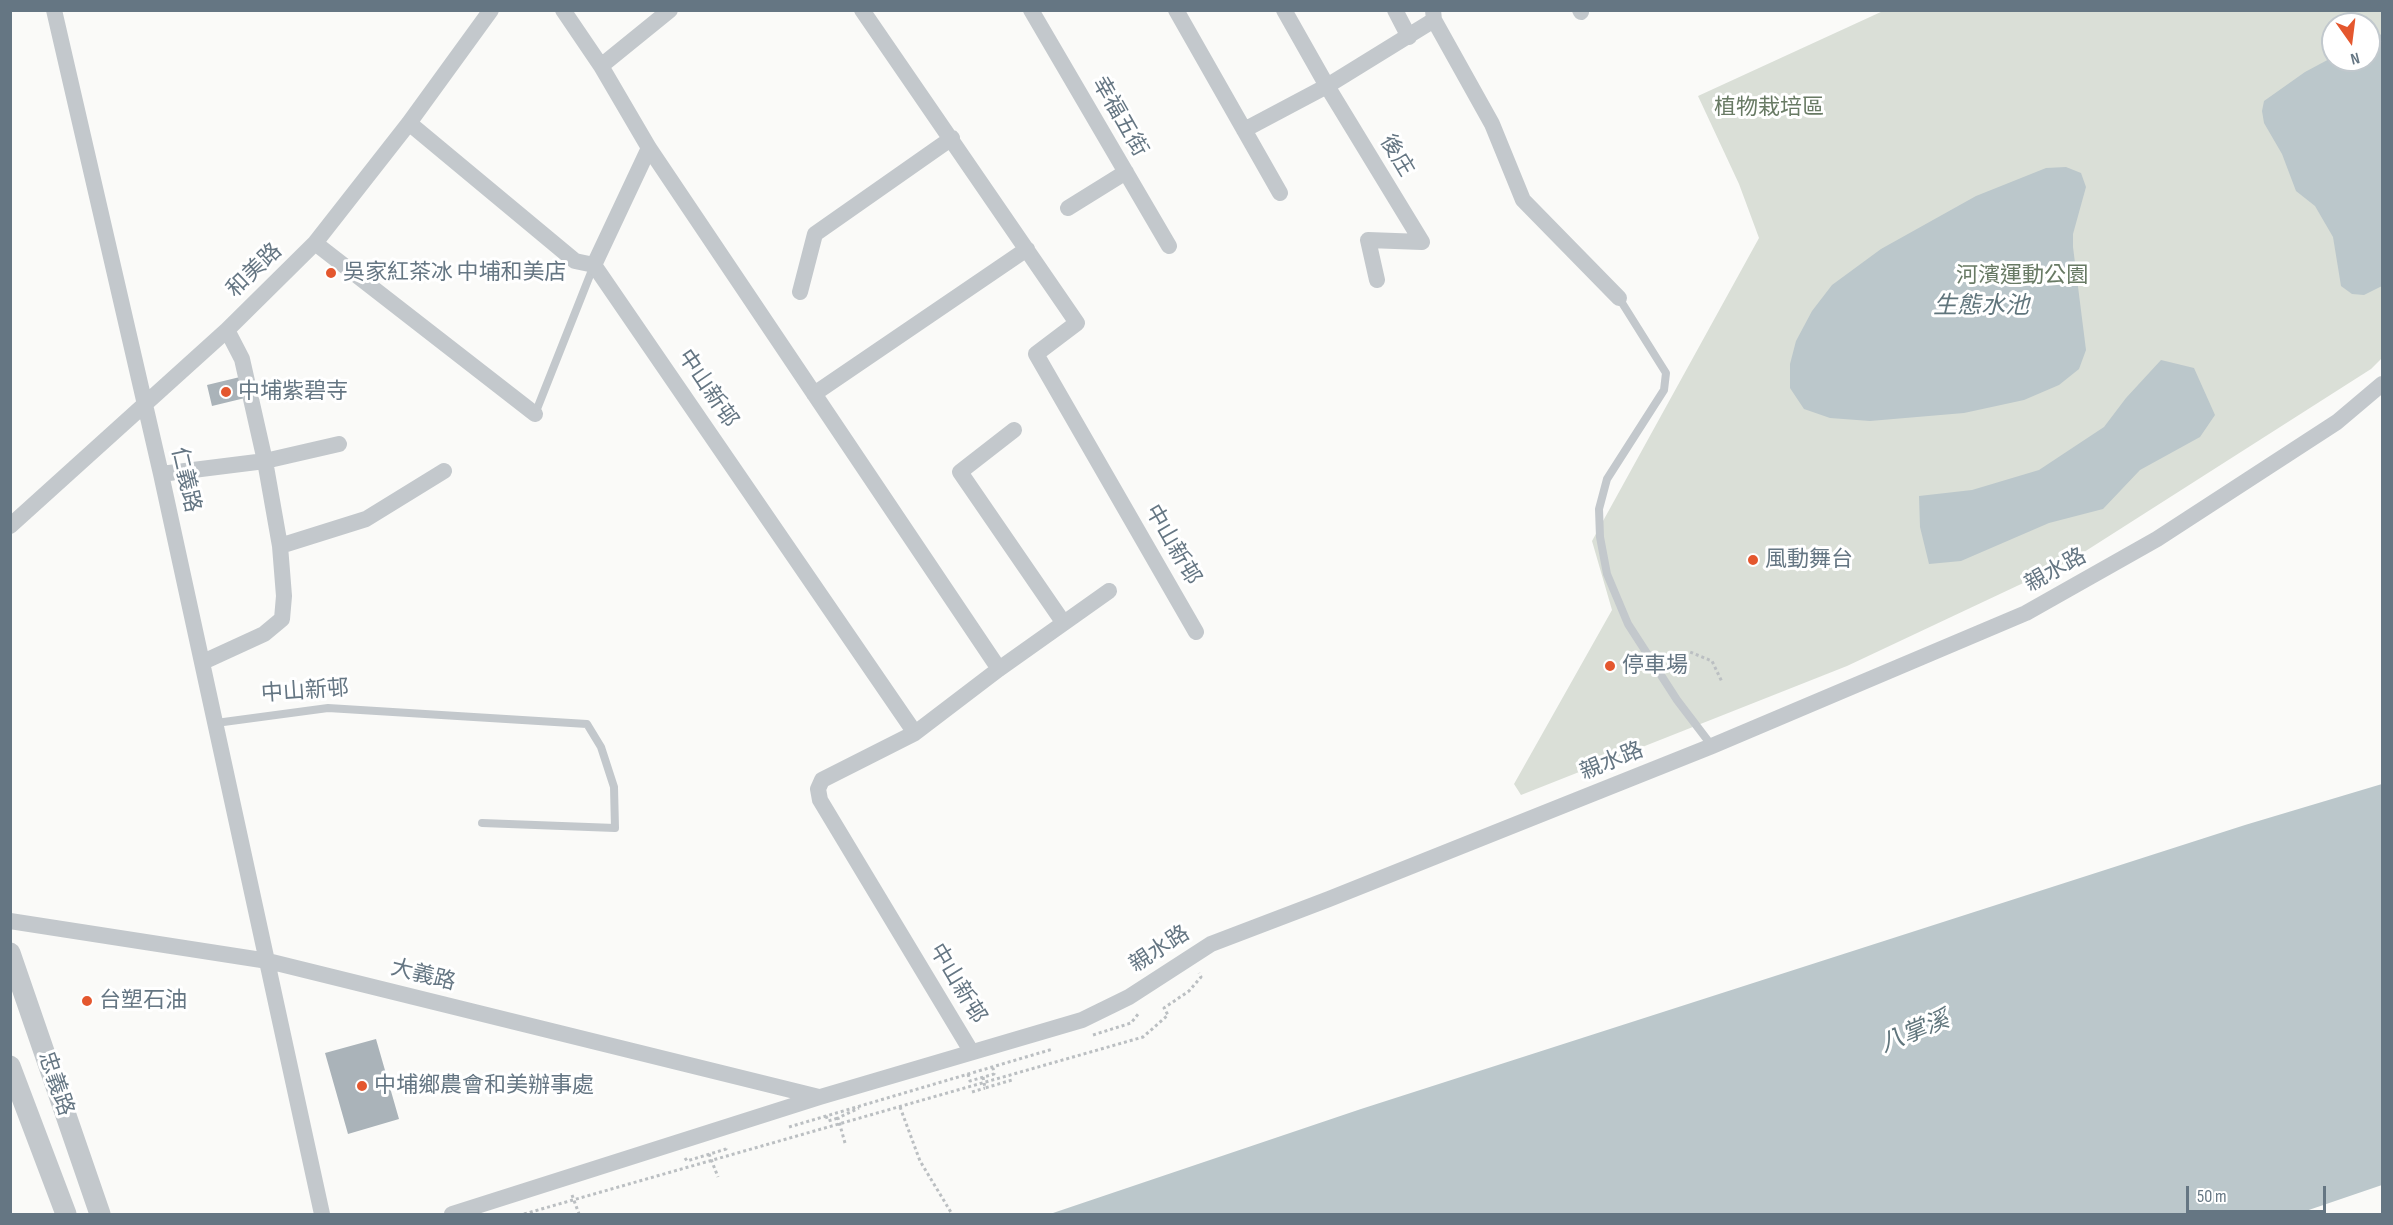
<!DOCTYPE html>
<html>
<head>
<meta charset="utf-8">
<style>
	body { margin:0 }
	#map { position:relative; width:2393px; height:1225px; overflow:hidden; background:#fafaf8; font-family:"Sofia Sans Condensed",sans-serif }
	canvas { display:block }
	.frame { position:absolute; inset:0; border:12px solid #657683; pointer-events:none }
	.north { position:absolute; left:2321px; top:12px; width:60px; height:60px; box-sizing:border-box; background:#fff; border:2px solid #c1c8cd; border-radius:50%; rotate:166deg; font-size:16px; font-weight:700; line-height:24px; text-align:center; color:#657683 }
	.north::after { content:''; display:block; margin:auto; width:21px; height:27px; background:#e4572e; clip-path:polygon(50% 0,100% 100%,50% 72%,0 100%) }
	.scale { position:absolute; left:2186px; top:1186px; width:140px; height:27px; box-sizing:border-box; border:3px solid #657683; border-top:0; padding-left:8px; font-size:18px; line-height:21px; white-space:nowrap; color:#657683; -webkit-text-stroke:4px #fff; paint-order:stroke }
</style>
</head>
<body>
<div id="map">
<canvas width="2393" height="1225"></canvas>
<div class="frame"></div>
<div class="north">N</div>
<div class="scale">50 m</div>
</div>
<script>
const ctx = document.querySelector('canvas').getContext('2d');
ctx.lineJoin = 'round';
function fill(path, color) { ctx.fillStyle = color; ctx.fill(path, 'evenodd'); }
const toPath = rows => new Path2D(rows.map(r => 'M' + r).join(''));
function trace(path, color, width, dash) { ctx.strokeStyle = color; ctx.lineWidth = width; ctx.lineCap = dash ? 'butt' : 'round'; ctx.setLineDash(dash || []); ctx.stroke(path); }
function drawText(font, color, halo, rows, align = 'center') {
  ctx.font = font + ' "Sofia Sans Condensed","Noto Sans TC",sans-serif'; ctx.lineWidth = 6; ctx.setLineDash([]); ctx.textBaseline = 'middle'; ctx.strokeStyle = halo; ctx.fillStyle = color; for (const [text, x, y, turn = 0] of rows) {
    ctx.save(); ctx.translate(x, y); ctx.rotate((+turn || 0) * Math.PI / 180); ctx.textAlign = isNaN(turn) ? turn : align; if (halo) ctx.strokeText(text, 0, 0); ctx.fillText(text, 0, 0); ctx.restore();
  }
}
fill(toPath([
	[1883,11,2382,11,2382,358,2371,369,2070,561,1847,666,1521,795,1514,784,1612,610,1592,541,1759,238,1739,184,1698,96],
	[2333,24,2369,24,2369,60,2333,60]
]), '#dadfd7');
fill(toPath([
	[2382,34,2382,286,2364,295,2352,294,2341,286,2333,237,2315,206,2296,191,2282,154,2264,123,2262,111,2264,101,2305,72,2333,57,2333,60,2369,60,2369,39],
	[2066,167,2081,173,2086,187,2073,234,2073,247,2086,350,2079,369,2059,385,2024,400,1964,413,1870,421,1830,418,1804,409,1790,388,1790,364,1796,341,1812,311,1832,285,1881,249,1976,196,2046,168],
	[2161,360,2194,368,2215,415,2200,437,2140,470,2103,509,2049,523,1961,561,1929,564,1920,527,1919,496,1972,490,2039,470,2104,427,2126,398],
	[2382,784,2382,1185,2297,1214,1050,1214,1361,1109,2245,825]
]), '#bbc7cb');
fill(toPath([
	[240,377,245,398,212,406,207,385],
	[376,1039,399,1119,348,1134,325,1053]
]), '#aab3b9');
trace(toPath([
	[1668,661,1690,652,1712,661,1722,682],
	[1093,1035,1131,1023,1139,1013],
	[968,1074,970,1081,994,1074,993,1068],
	[983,1077,985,1088,1012,1080],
	[972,1092,985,1088],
	[900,1107,920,1161,952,1214],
	[826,1116,828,1121,838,1118],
	[789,1127,1053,1049],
	[845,1143,838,1118,859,1108],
	[709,1154,718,1177],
	[685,1158,687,1161,726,1149,726,1146],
	[572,1195,579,1214],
	[524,1214,1143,1037,1168,1015,1164,1008,1189,991,1201,977,1199,973]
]), '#bbbfc2', 3, [3, 3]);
trace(toPath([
	[1619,298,1666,373,1664,390,1607,479,1599,509,1600,537,1607,574,1628,624,1677,700,1712,746],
	[535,414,594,265],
	[216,723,328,708,587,724,601,747,614,787,615,828,482,823]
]), '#c3c8cc', 8);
trace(toPath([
	[54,10,161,474,322,1214],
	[563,10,601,66,649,148,999,669],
	[862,10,1077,323,1036,354,1196,632],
	[1031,10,1169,246],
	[1176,10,1280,193],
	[1284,10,1327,86,1422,242,1368,240,1377,280],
	[1395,10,1409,37],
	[1433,10,1434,20,1492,124,1523,200,1619,298],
	[1580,10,1581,12],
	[601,66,670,10],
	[409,123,575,261,594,265,915,733],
	[1244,130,1327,86,1434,20],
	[1068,208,1126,172],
	[315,243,535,414],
	[594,265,649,148],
	[800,292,815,234,952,138],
	[814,394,1027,249],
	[1014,430,960,472,1063,622],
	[161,474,265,461,339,444],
	[10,526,227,330,315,243,409,123,491,10],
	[280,546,366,519,444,471],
	[203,662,264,634,282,619,284,596,280,546,265,461,242,359,227,330],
	[10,921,268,961,819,1097],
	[971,1051,820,800,818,789,822,780,915,733,999,669,1109,591],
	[452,1214,820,1097,1082,1020,1129,997,1211,944,1329,899,1712,746,2026,613,2157,539,2337,422,2382,384]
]), '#c3c8cc', 16);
trace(toPath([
	[10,953,100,1214],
	[10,1066,66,1214]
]), '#c3c8cc', 21);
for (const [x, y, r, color] of [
	[331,273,6,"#e4572e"],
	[226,392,6,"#e4572e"],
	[1753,560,6,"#e4572e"],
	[1610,666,6,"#e4572e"],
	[87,1001,6,"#e4572e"],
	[362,1086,6,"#e4572e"]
]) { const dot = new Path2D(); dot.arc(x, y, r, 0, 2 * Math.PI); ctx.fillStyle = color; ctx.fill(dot); trace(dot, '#fff', 2); }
drawText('22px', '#687a64', '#fff', [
	["植物栽培區",1769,108],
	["河濱運動公園",2022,276]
]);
drawText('22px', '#657683', '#fff', [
	["幸福五街",1119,117,60],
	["後庄",1396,156,59],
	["和美路",255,271,-44],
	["中山新邨",707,389,56],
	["仁義路",185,480,77],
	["中山新邨",1172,545,60],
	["親水路",2056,571,-29],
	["中山新邨",305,692,-4],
	["親水路",1612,762,-22],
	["親水路",1160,950,-33],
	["大義路",423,976,14],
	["中山新邨",957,984,59],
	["忠義路",55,1084,71]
]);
drawText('22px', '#657683', '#fff', [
	["吳家紅茶冰 中埔和美店",343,273],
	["中埔紫碧寺",238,392],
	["風動舞台",1765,560],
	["停車場",1622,666],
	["台塑石油",99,1001],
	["中埔鄉農會和美辦事處",374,1086]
], 'left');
drawText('italic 24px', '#60757c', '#fff', [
	["生態水池",1981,307],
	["八掌溪",1915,1033,-22]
]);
</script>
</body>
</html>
